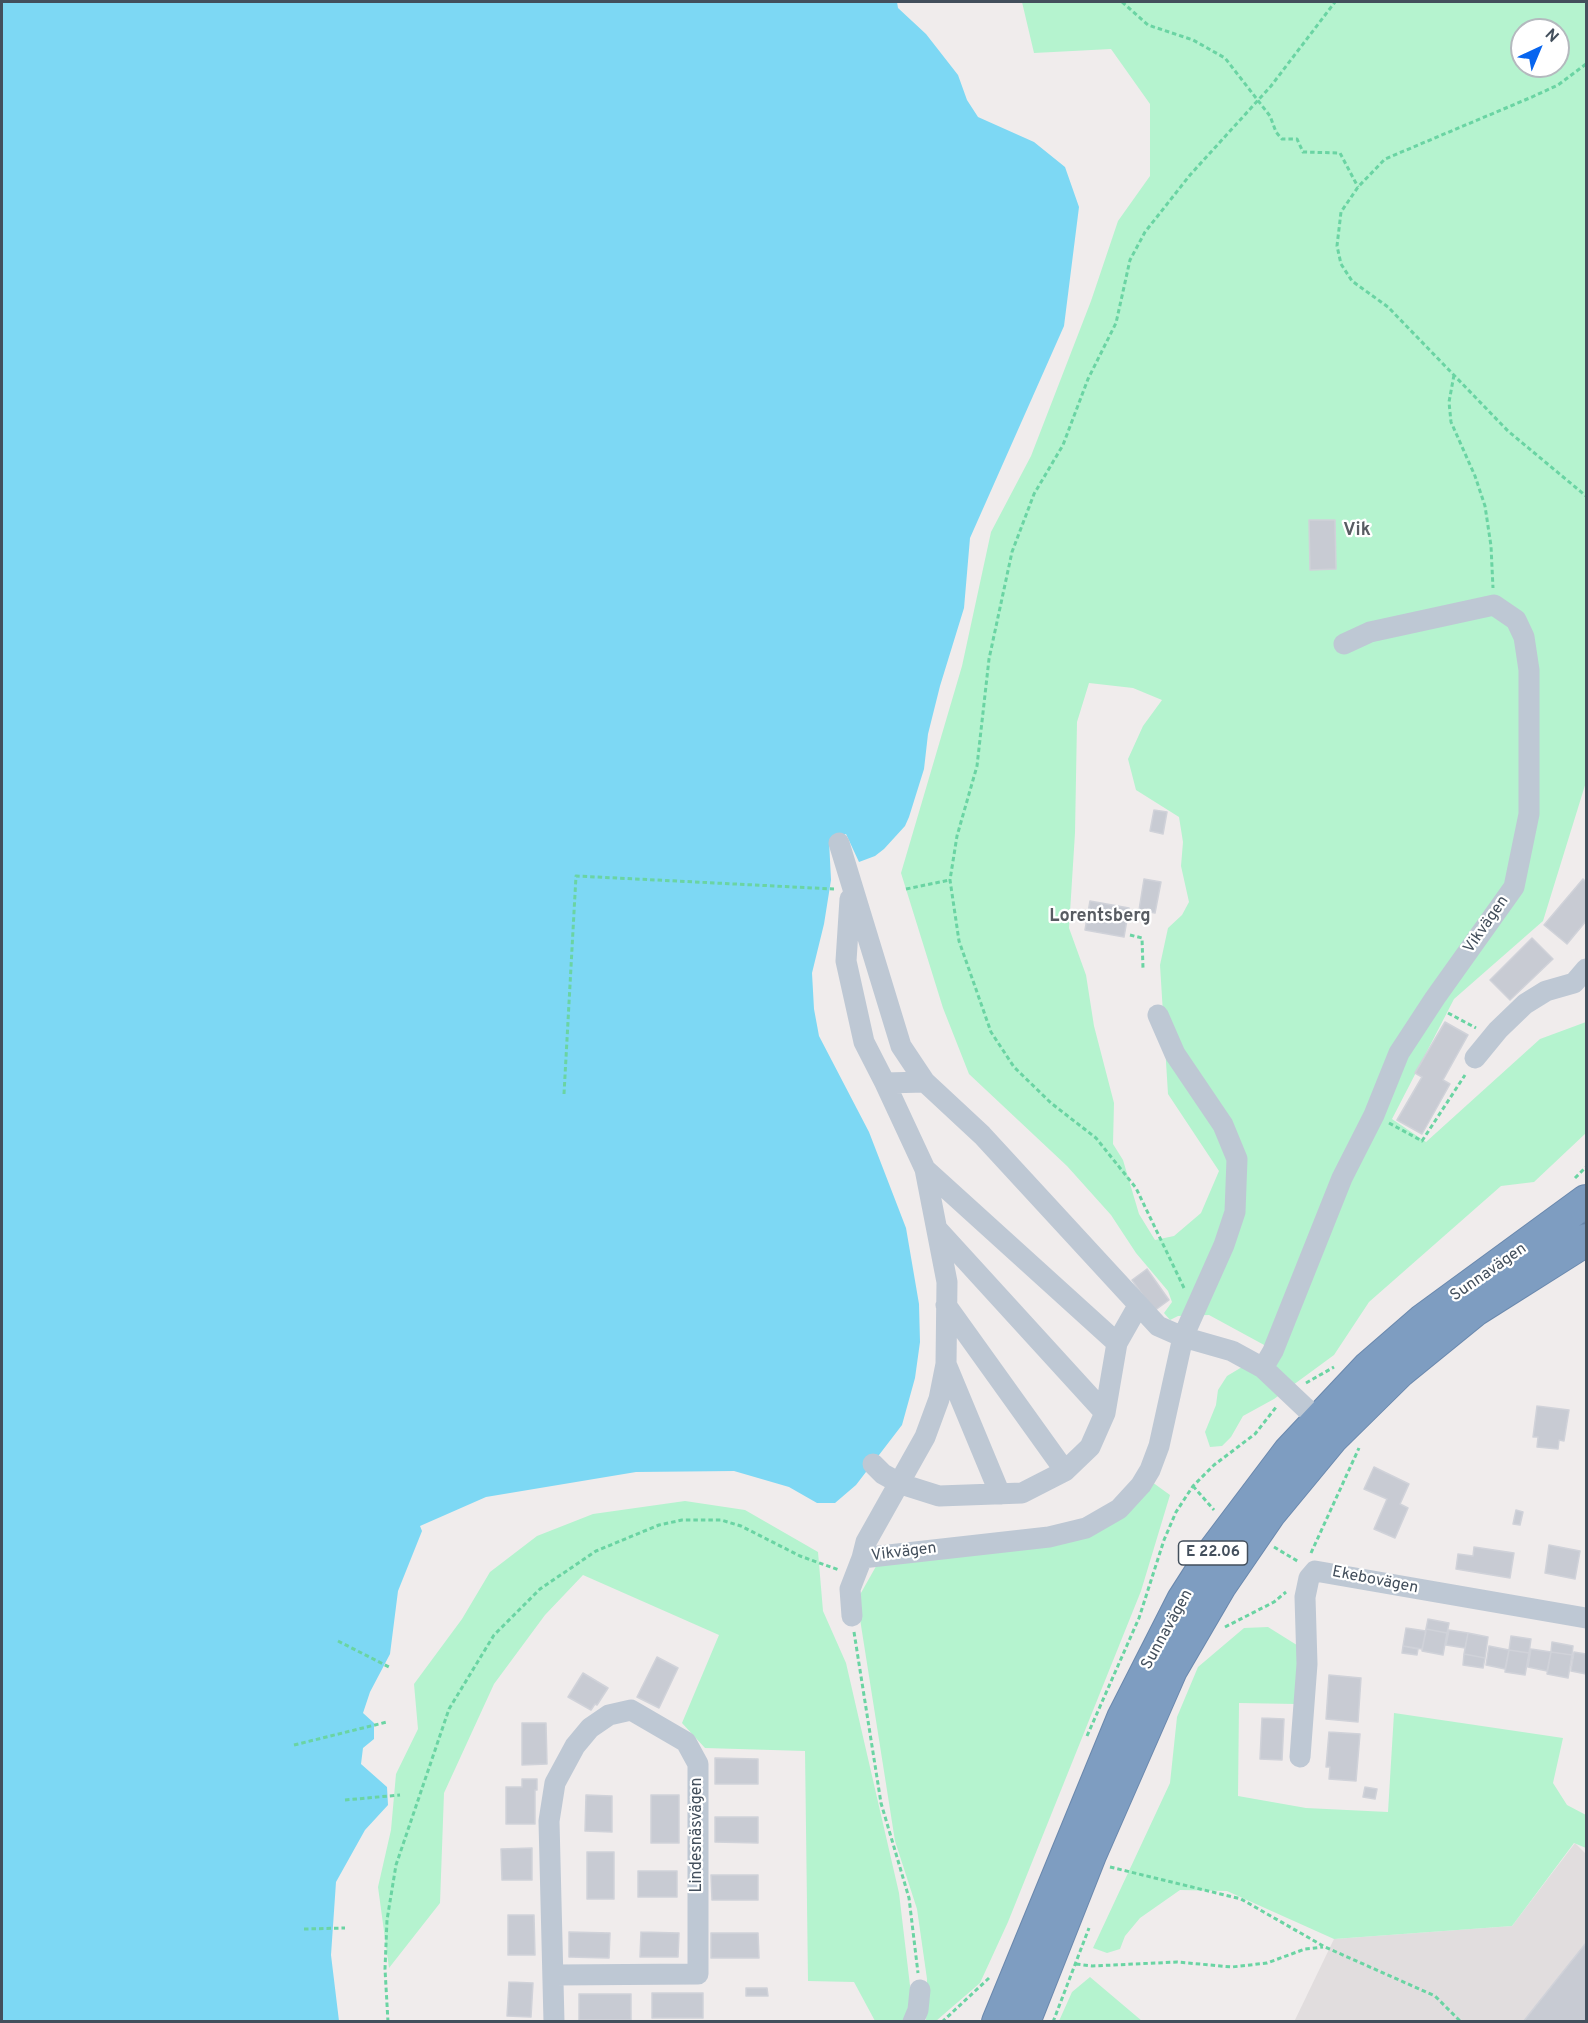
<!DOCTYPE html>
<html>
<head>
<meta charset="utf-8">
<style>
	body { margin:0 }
	#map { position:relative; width:1588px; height:2023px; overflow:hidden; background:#f0ecec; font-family:Overpass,sans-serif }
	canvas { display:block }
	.frame { position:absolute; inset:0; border:3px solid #434f5c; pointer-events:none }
	.north { position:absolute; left:1510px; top:18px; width:60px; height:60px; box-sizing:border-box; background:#fff; border:2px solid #b4b9be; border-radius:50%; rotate:44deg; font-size:16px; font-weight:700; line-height:24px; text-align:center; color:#434f5c }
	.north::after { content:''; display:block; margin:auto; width:21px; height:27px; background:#0765ef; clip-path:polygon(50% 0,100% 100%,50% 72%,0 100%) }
</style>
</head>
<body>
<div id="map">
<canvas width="1588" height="2023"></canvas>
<div class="frame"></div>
<div class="north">N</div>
</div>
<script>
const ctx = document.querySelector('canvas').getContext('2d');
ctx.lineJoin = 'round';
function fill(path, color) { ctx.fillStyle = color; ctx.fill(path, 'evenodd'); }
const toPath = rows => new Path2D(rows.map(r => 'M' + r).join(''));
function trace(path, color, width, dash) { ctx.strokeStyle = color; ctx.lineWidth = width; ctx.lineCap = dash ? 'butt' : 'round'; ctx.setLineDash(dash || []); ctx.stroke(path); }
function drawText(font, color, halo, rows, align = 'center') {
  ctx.font = font + ' Overpass,sans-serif'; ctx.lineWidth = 4.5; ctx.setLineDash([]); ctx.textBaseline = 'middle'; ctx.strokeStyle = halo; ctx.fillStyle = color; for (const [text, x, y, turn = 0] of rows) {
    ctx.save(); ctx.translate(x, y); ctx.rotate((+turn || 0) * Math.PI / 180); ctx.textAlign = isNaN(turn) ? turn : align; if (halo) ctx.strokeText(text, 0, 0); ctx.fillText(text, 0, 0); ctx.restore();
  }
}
fill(toPath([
	[1575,1843,1586,1854,1586,2021,1294,2022,1334,1939,1512,1926]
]), '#e1ddde');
fill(toPath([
	[1022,2,1586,2,1586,782,1543,921,1454,999,1392,1119,1426,1142,1540,1039,1586,1022,1586,1133,1534,1182,1501,1186,1369,1302,1334,1355,1274,1399,1243,1416,1231,1437,1222,1446,1210,1447,1205,1432,1216,1405,1218,1390,1227,1376,1242,1367,1255,1371,1266,1346,1209,1315,1178,1316,1170,1320,1164,1313,1172,1302,1168,1291,1136,1253,1111,1215,1067,1166,969,1074,943,1008,901,873,962,666,991,532,1031,456,1091,301,1118,221,1150,176,1150,104,1111,49,1034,53],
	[1522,30,1558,30,1558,66,1522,66],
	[1089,683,1133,688,1162,700,1143,726,1128,759,1136,790,1179,817,1183,842,1181,866,1189,902,1182,915,1168,928,1160,965,1168,1094,1219,1171,1201,1213,1174,1236,1155,1240,1139,1214,1123,1160,1113,1144,1114,1103,1094,1026,1086,975,1069,928,1075,833,1077,722],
	[1152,1482,1170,1495,1141,1591,1008,1922,980,1983,936,2021,926,2021,927,1979,917,1909,895,1841,857,1600,879,1561,1050,1544],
	[685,1501,745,1510,818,1552,823,1611,846,1663,899,1893,911,1994,905,2021,875,2021,854,1982,808,1981,805,1751,705,1748,682,1723,719,1635,583,1575,545,1615,494,1684,444,1793,440,1903,389,1968,378,1887,391,1830,396,1774,418,1729,414,1684,462,1619,490,1572,537,1536,593,1514],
	[1268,1627,1300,1647,1296,1704,1239,1703,1238,1796,1306,1808,1388,1812,1394,1713,1563,1738,1553,1783,1567,1805,1586,1815,1586,1848,1574,1843,1512,1926,1334,1939,1227,1891,1180,1890,1140,1918,1125,1936,1120,1949,1107,1953,1093,1948,1170,1783,1177,1717,1198,1667,1244,1628],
	[1090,1977,1142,2021,1059,2021,1072,1992]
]), '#b5f3cf');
fill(toPath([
	[2,2,897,2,898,8,926,34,958,75,967,100,978,117,1034,142,1065,167,1079,207,1064,326,970,538,964,608,940,686,928,734,924,769,909,817,905,826,884,849,875,856,859,862,846,834,829,840,831,880,824,924,812,973,814,1009,819,1036,869,1132,906,1228,919,1304,920,1342,915,1378,902,1425,856,1485,835,1503,817,1503,789,1487,734,1471,636,1472,486,1497,420,1526,422,1531,398,1591,390,1654,370,1692,363,1713,374,1723,374,1739,363,1748,361,1764,387,1787,388,1805,365,1830,336,1882,331,1955,339,2021,2,2022]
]), '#7dd8f4');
const building = toPath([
	[1309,520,1335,520,1336,569,1310,570,1309,520],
	[1154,810,1167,812,1163,834,1150,831,1154,810],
	[1144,879,1161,882,1155,913,1139,910,1144,879],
	[1583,879,1586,882,1586,921,1567,944,1544,925,1583,879],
	[1090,901,1129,908,1124,937,1085,930,1090,901],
	[1532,938,1553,959,1510,1000,1490,980,1532,938],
	[1445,1022,1468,1035,1443,1080,1450,1084,1422,1134,1397,1120,1422,1077,1415,1073,1445,1022],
	[1147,1269,1169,1300,1154,1311,1132,1280,1147,1269],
	[1537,1406,1569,1410,1564,1441,1559,1440,1558,1449,1537,1447,1538,1437,1533,1437,1537,1406],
	[1374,1467,1409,1484,1400,1504,1408,1508,1395,1538,1374,1529,1387,1499,1364,1489,1374,1467],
	[1516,1510,1523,1512,1520,1525,1513,1524,1516,1510],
	[1549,1545,1580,1551,1575,1579,1545,1573,1549,1545],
	[1474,1547,1514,1553,1510,1578,1456,1569,1458,1554,1473,1556,1474,1547],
	[1428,1619,1449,1623,1447,1633,1426,1629,1428,1619],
	[1406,1628,1426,1631,1422,1649,1403,1646,1406,1628],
	[1426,1629,1447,1633,1443,1655,1422,1651,1426,1629],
	[1449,1630,1468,1633,1465,1648,1446,1645,1449,1630],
	[1468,1633,1488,1637,1485,1658,1464,1654,1468,1633],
	[1511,1636,1531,1639,1529,1653,1509,1650,1511,1636],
	[1552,1642,1573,1646,1572,1655,1551,1652,1552,1642],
	[1403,1646,1418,1649,1417,1655,1402,1653,1403,1646],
	[1489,1646,1509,1650,1505,1669,1486,1665,1489,1646],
	[1531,1649,1551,1652,1547,1671,1528,1667,1531,1649],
	[1509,1650,1529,1653,1525,1675,1505,1672,1509,1650],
	[1551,1652,1572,1655,1568,1678,1547,1674,1551,1652],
	[1574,1652,1586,1654,1586,1674,1571,1671,1574,1652],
	[1464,1654,1485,1658,1483,1668,1463,1665,1464,1654],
	[657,1657,678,1668,659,1708,637,1697,657,1657],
	[583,1673,608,1688,597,1705,595,1704,591,1710,568,1697,583,1673],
	[1329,1675,1361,1678,1358,1722,1326,1719,1329,1675],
	[1262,1718,1284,1719,1282,1760,1260,1759,1262,1718],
	[522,1723,546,1723,547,1764,522,1765,522,1723],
	[1329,1732,1360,1734,1356,1781,1329,1779,1330,1767,1326,1767,1329,1732],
	[715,1758,758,1759,758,1784,715,1784,715,1758],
	[522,1779,537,1779,537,1790,535,1790,535,1824,506,1824,506,1787,522,1787,522,1779],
	[1365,1787,1377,1789,1375,1799,1363,1797,1365,1787],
	[586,1795,612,1796,612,1832,585,1831,586,1795],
	[651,1795,679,1795,679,1843,651,1843,651,1795],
	[715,1817,758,1817,758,1843,715,1842,715,1817],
	[532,1848,532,1880,502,1880,501,1849,532,1848],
	[587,1852,614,1852,614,1899,587,1899,587,1852],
	[638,1871,677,1871,677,1897,638,1897,638,1871],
	[711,1875,758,1875,758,1900,712,1900,711,1875],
	[508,1915,534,1915,535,1955,508,1955,508,1915],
	[569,1932,610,1933,609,1958,569,1957,569,1932],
	[641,1932,679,1933,678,1957,640,1957,641,1932],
	[711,1933,758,1933,759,1958,711,1958,711,1933],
	[1586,1943,1586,2022,1523,2022,1586,1943],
	[509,1982,533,1983,531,2017,507,2016,509,1982],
	[746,1988,767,1988,768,1996,746,1996,746,1988],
	[652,1993,703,1993,703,2018,652,2018,652,1993],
	[579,1994,631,1994,631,2020,579,2020,579,1994]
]);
fill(building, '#c8cbd3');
trace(building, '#d0d2d9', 1.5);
const highway = toPath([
	[998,2022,1123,1718,1183,1600,1215,1550,1289,1452,1369,1367,1422,1321,1586,1201],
	[1024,2022,1090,1855,1171,1670,1220,1586,1270,1513,1332,1438,1400,1371,1475,1310,1586,1240]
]);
trace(highway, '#6a88ad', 34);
trace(toPath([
	[1122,2,1148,25,1193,40,1225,58,1270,116,1276,132,1282,139,1297,139,1303,152,1340,153,1358,187],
	[1586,64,1558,85,1532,97,1385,159,1358,187,1341,212,1337,246,1341,264,1352,281,1388,307,1508,431,1586,496],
	[1454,375,1449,402,1451,422,1475,476,1485,506,1491,546,1493,588],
	[906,889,950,880],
	[1130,935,1142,938,1143,968],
	[1448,1013,1476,1028],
	[564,1094,576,876,834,889],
	[1389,1123,1422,1141,1465,1075],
	[1575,1178,1586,1167],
	[1184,1288,1136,1188,1096,1138,1051,1103,1014,1067,991,1032,959,941,950,880,957,836,977,766,989,659,1012,552,1034,494,1063,445,1088,379,1116,323,1130,260,1145,232,1190,175,1271,86,1335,2],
	[1306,1383,1334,1367],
	[1193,1486,1214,1510],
	[1274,1547,1299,1562],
	[1311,1553,1359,1448],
	[1225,1627,1274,1602,1286,1592],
	[854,1632,881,1803,909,1898,918,1973],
	[338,1641,391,1668],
	[1087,1736,1139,1618,1164,1540,1176,1512,1193,1486,1214,1465,1255,1434,1277,1406],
	[294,1745,387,1722],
	[345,1800,400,1795],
	[1110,1867,1241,1899,1325,1947,1435,1996,1461,2022],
	[304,1929,345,1928],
	[1076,1964,1092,1966,1177,1962,1232,1967,1267,1963,1305,1949,1323,1947],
	[388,2022,385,1969,387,1920,396,1865,449,1709,494,1635,540,1589,596,1551,659,1525,682,1520,721,1520,741,1526,800,1556,839,1570],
	[942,2022,989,1978],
	[1053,2022,1089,1928]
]), '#6ad4a3', 3, [4.5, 3]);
trace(toPath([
	[839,843,901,1046,925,1082],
	[850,899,846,961,864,1042,885,1083],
	[1475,1058,1498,1030,1525,1004,1546,991,1574,983,1586,969],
	[925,1169,1117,1343],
	[938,1230,1105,1413],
	[946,1305,1065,1471],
	[946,1364,1000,1494],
	[1263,1368,1317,1419],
	[873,1464,883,1474,901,1484,939,1496,1022,1493,1065,1471,1090,1447,1105,1413,1117,1343,1138,1306],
	[862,1558,866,1542,925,1437,939,1399,946,1364,947,1282,925,1169,885,1083,925,1082,982,1135,1158,1326,1183,1337,1232,1351,1263,1368,1273,1351,1342,1178,1374,1115,1399,1053,1435,998,1514,887,1529,814,1529,670,1524,637,1516,620,1494,605,1370,632,1344,644],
	[852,1616,850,1589,862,1558,1049,1537,1086,1528,1119,1509,1141,1485,1150,1470,1159,1446,1183,1337,1224,1245,1235,1212,1237,1159,1223,1125,1175,1054,1158,1015],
	[1300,1757,1307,1664,1305,1597,1309,1578,1315,1571,1586,1618],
	[554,1975,698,1974,698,1764,686,1742,631,1710,609,1715,590,1728,575,1746,555,1783,549,1821,554,2022],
	[913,2022,918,2010,920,1990]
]), '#bec8d4', 21);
trace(highway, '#7e9dc1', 32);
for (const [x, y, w] of [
	[1213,1553,69]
]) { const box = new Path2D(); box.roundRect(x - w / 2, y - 12, w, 24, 4.5); ctx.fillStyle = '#fff'; ctx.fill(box); trace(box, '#434f5c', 1.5); }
drawText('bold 15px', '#434f5c', null, [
	["E 22.06",1213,1553]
]);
drawText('16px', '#434f5c', '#fff', [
	["Vikvägen",1487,925,-55],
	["Sunnavägen",1489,1273,-35],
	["Vikvägen",904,1553,-7],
	["Ekebovägen",1375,1581,11],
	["Sunnavägen",1168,1630,-61],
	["Lindesnäsvägen",698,1835,-90]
]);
drawText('bold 18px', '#585c62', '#fff', [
	["Vik",1357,531],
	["Lorentsberg",1100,917]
]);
</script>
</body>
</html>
